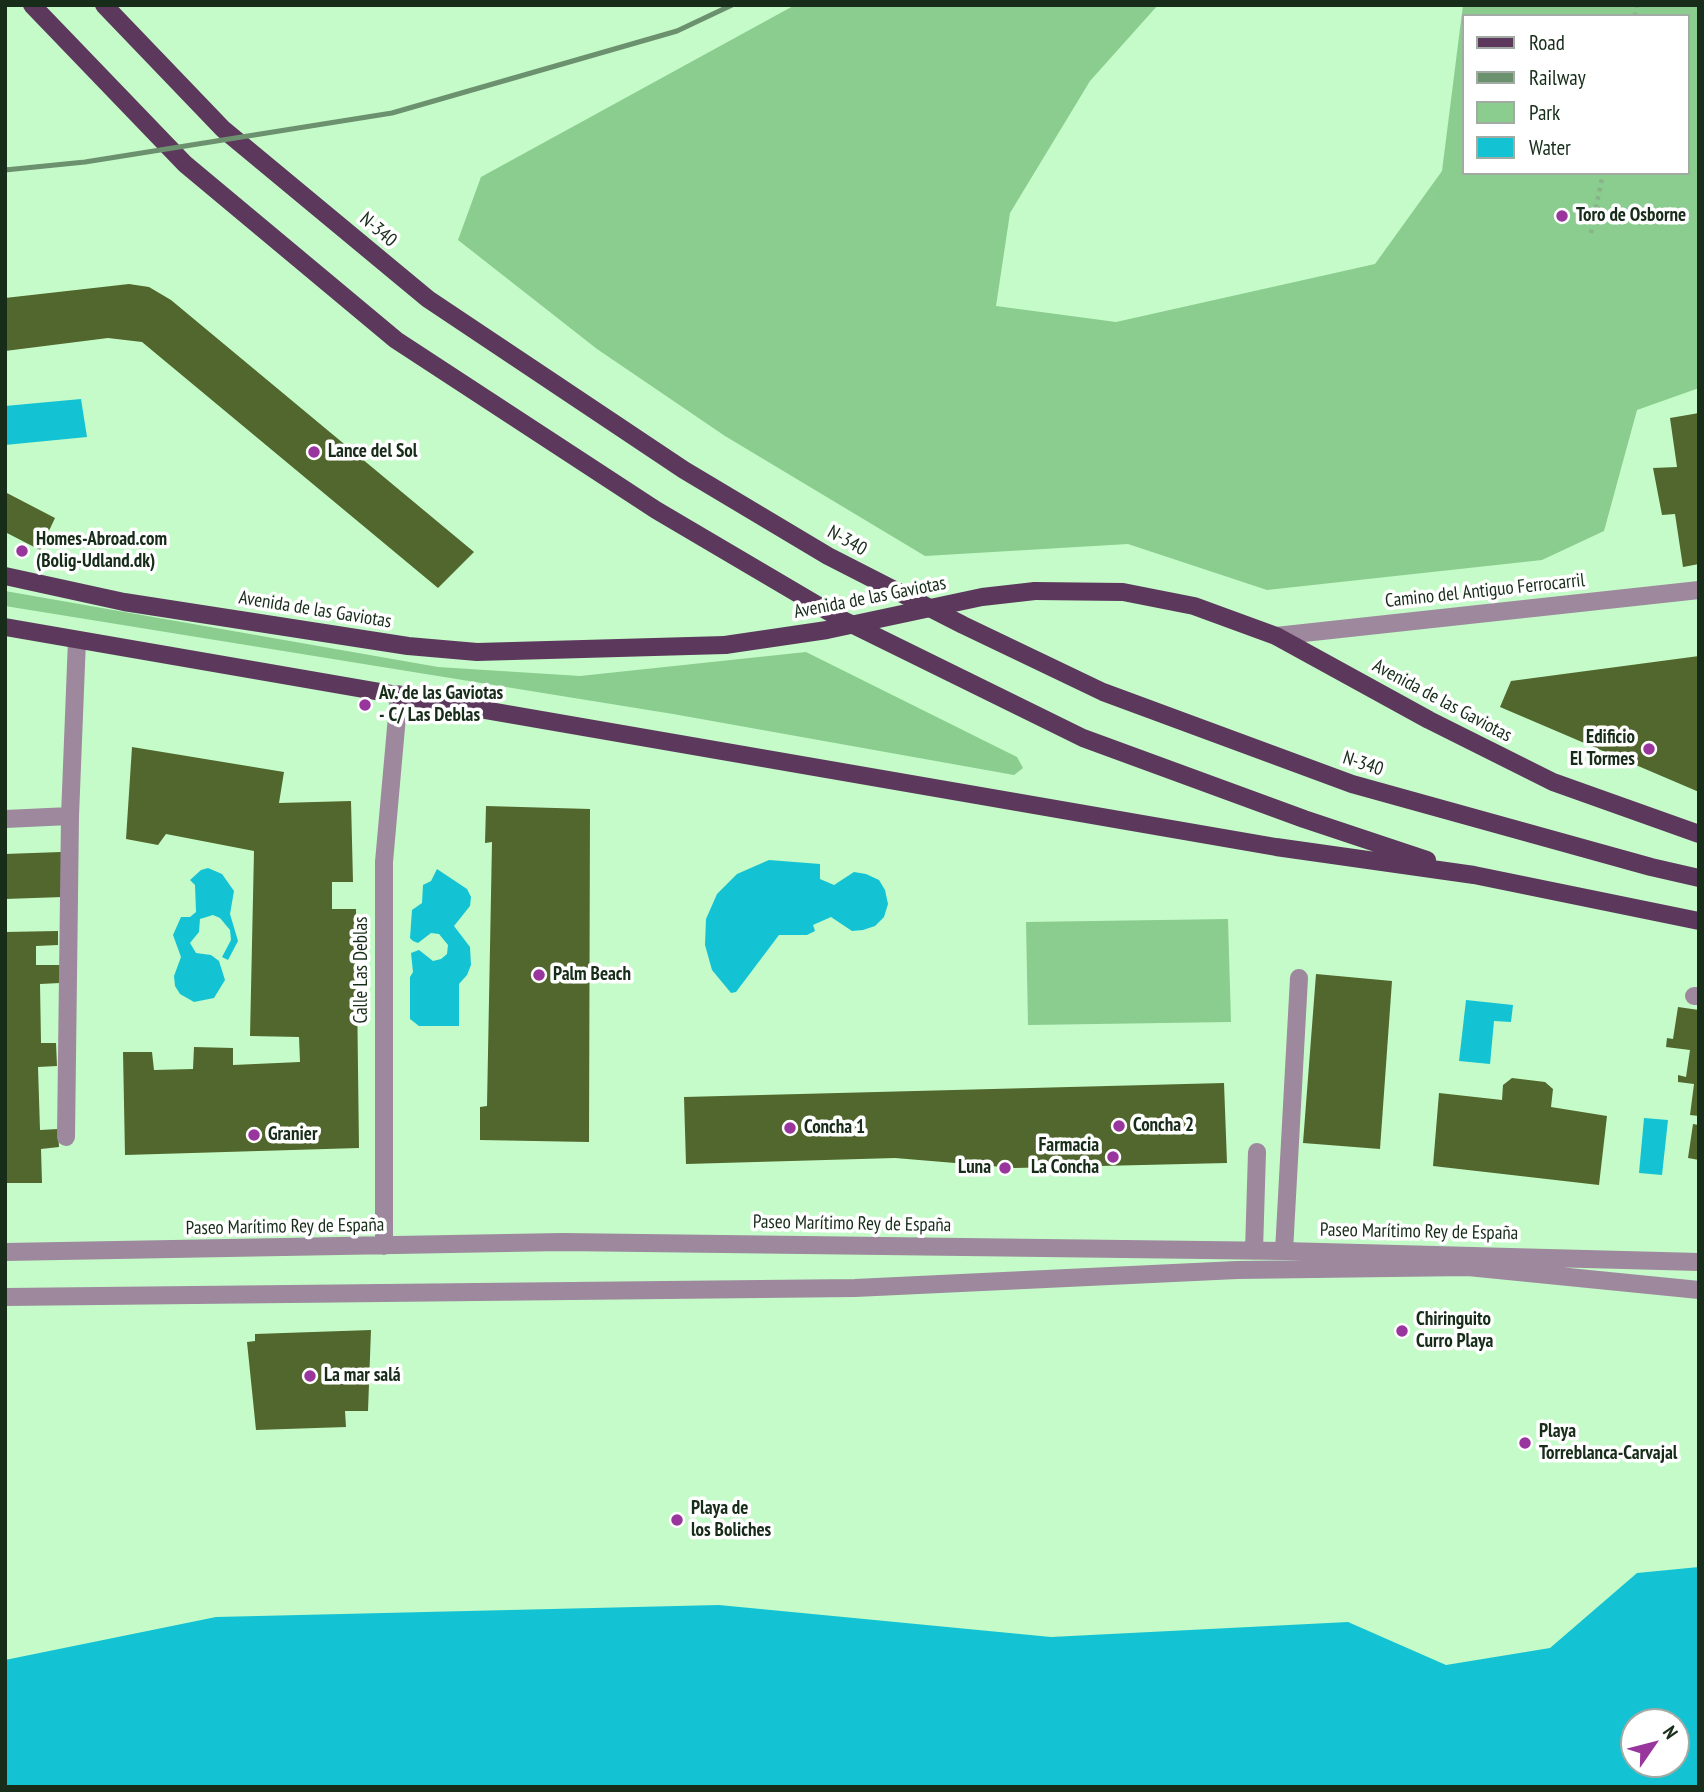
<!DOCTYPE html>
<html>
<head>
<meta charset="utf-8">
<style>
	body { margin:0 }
	#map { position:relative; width:1704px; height:1792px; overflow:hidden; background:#c5fbc8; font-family:"PT Sans Narrow",sans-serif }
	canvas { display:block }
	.frame { position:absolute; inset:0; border:7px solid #172c19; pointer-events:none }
	.legend { position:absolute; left:1462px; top:14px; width:228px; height:161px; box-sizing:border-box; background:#fff; border:2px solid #a2aba3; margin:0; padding:9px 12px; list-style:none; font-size:21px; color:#172c19 }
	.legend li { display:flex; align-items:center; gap:14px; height:35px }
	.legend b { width:35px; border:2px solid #a2aba3 }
	.north { position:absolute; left:1620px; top:1708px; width:70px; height:70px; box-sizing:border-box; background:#fff; border:2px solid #a2aba3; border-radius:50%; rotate:55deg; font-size:19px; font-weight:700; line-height:28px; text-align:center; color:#172c19 }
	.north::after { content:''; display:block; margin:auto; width:24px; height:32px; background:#99369d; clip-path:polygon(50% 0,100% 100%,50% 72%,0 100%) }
</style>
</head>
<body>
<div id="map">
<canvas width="1704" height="1792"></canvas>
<div class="frame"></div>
<ul class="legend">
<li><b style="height:9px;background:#5c385c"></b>Road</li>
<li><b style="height:9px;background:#6c916e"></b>Railway</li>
<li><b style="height:19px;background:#8acd8f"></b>Park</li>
<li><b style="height:19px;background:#13c3d4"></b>Water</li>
</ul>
<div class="north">N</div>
</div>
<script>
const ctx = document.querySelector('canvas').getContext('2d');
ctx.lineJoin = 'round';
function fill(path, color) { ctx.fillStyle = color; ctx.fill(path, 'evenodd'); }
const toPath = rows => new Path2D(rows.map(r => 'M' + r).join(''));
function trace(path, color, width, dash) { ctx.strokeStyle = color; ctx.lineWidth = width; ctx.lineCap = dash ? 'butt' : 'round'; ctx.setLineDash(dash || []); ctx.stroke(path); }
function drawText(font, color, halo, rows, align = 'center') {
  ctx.font = font + ' "PT Sans Narrow",sans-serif'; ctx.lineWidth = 7; ctx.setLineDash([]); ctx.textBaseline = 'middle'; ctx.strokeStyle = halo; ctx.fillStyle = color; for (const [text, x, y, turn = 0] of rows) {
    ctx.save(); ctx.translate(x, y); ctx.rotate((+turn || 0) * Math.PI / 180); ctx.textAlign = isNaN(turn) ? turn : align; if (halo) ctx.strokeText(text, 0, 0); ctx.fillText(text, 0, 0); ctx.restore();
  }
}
fill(toPath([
	[795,5,1158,5,1090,81,1010,213,996,306,1116,322,1375,264,1442,171,1463,5,1699,5,1699,388,1637,410,1604,531,1542,560,1267,590,1128,544,925,556,725,436,597,349,458,240,481,177],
	[1464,16,1688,16,1688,173,1464,173],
	[5,591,438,667,580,676,806,652,1017,757,1023,768,1014,775,673,714,5,606],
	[1228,919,1231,1022,1028,1025,1026,922]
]), '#8acd8f');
fill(toPath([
	[81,399,87,437,5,445,5,406],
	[769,860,820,864,820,879,834,885,854,872,866,874,879,880,885,890,888,904,884,917,875,926,863,930,852,931,831,917,813,925,815,931,807,935,779,935,736,992,731,993,712,970,705,945,706,919,717,894,737,874],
	[208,868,222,874,234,891,230,914,238,941,228,960,222,957,231,940,230,930,220,918,213,915,200,919,199,932,190,943,196,953,211,955,219,961,225,980,214,998,194,1002,180,994,175,986,174,976,181,957,173,935,181,917,190,917,196,912,195,885,190,880,201,870],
	[437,869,467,889,471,897,470,906,454,926,470,947,471,965,467,975,459,984,459,1026,419,1026,410,1019,410,977,413,972,411,953,419,950,433,961,441,959,447,954,448,945,439,934,431,933,418,943,413,941,410,938,412,910,422,903,423,885,431,881],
	[1466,1000,1513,1005,1511,1022,1494,1021,1490,1064,1459,1061],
	[1644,1118,1668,1120,1662,1175,1639,1173],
	[1699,1567,1699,1787,5,1787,5,1660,216,1617,719,1605,1051,1637,1348,1622,1446,1665,1550,1648,1637,1573],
	[1676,1722,1676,1764,1634,1764,1634,1722]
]), '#13c3d4');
fill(toPath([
	[129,284,149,287,171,300,474,552,438,588,142,342,108,338,5,351,5,298],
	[1699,413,1699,564,1683,567,1675,514,1662,515,1653,468,1677,467,1670,418],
	[5,492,55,518,40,550,5,532],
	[1699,656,1699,792,1500,707,1511,681],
	[132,747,284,772,279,803,351,801,353,882,332,882,332,909,356,909,359,1148,125,1155,123,1052,152,1052,154,1070,193,1069,194,1047,233,1048,233,1065,300,1062,299,1037,250,1036,254,851,166,834,158,845,126,839],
	[486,806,590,809,589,1142,480,1140,480,1107,487,1106,492,842,485,843],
	[61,852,63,897,5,899,5,854],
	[58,931,58,945,36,946,36,965,60,965,60,983,40,984,41,1043,56,1043,57,1066,38,1067,40,1130,58,1129,59,1147,41,1149,42,1183,5,1183,5,932],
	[1316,974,1392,981,1380,1149,1303,1143],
	[1678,1007,1699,1010,1699,1116,1690,1115,1694,1084,1678,1082,1678,1075,1686,1077,1690,1050,1666,1047,1667,1038,1673,1039],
	[1512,1078,1545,1082,1553,1089,1551,1107,1607,1116,1599,1185,1433,1166,1439,1093,1502,1100,1503,1085],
	[1224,1083,1227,1163,1015,1168,895,1158,686,1164,684,1097],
	[1693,1124,1699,1125,1699,1160,1688,1158],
	[371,1330,368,1411,345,1411,346,1427,256,1430,247,1342,255,1341,255,1334]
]), '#51672d');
trace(toPath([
	[1635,16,1637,5],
	[1591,233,1603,173]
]), '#88b28a', 4.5, [3.5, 5]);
trace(toPath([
	[1276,636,1699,590],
	[5,819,70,816],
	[1694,996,1699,996],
	[66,1137,70,816,77,640],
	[384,1246,384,862,399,694],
	[1254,1251,1257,1152],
	[1284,1251,1299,978],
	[5,1252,562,1242,1284,1251,1699,1262],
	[5,1297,855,1288,1237,1270,1468,1267,1699,1290]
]), '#9d889d', 18);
trace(toPath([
	[32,5,185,164,396,340,656,510,841,619,1083,738,1304,819,1427,860],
	[104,5,223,129,428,299,684,470,828,556,963,625,1103,692,1352,784,1651,867,1699,878],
	[5,576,124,602,408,646,477,652,725,645],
	[1035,591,1123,592,1194,606,1276,636,1429,720,1553,782,1699,834],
	[5,627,1276,847,1474,875,1699,921]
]), '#5c385c', 18);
trace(toPath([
	[5,170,85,162,392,113,677,31,732,5]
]), '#6c916e', 5);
trace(toPath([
	[725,645,827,630,982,597,1035,591]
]), '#5c385c', 18);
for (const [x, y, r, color] of [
	[1562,216,7,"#99369d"],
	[314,452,7,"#99369d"],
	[22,551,7,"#99369d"],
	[365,705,7,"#99369d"],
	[1649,749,7,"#99369d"],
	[539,975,7,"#99369d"],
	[1119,1126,7,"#99369d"],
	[790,1128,7,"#99369d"],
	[254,1135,7,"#99369d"],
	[1113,1157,7,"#99369d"],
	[1005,1168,7,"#99369d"],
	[1402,1331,7,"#99369d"],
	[310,1376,7,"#99369d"],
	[1525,1443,7,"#99369d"],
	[677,1520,7,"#99369d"]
]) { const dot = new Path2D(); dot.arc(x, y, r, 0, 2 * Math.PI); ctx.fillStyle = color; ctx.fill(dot); trace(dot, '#fff', 2.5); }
drawText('bold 19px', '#172c19', '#fff', [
	["Toro de Osborne",1576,216],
	["Lance del Sol",328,452],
	["Homes-Abroad.com",36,540],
	["(Bolig-Udland.dk)",36,562],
	["Av. de las Gaviotas",379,694],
	["- C/ Las Deblas",379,716],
	["Edificio",1635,738,"right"],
	["El Tormes",1635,760,"right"],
	["Palm Beach",553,975],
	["Concha 2",1133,1126],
	["Concha 1",804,1128],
	["Granier",268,1135],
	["Farmacia",1099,1146,"right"],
	["La Concha",1099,1168,"right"],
	["Luna",991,1168,"right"],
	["Chiringuito",1416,1320],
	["Curro Playa",1416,1342],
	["La mar salá",324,1376],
	["Playa",1539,1432],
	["Torreblanca-Carvajal",1539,1454],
	["Playa de",691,1509],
	["los Boliches",691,1531]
], 'left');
drawText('19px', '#172c19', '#fff', [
	["N-340",378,230,40],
	["N-340",847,541,29],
	["Camino del Antiguo Ferrocarril",1485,591,-6],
	["Avenida de las Gaviotas",870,598,-11],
	["Avenida de las Gaviotas",315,610,9],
	["Avenida de las Gaviotas",1442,701,28],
	["N-340",1363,764,18],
	["Calle Las Deblas",362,970,-90],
	["Paseo Marítimo Rey de España",852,1224,1],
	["Paseo Marítimo Rey de España",285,1227,-1],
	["Paseo Marítimo Rey de España",1419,1232,1]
]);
</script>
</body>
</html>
